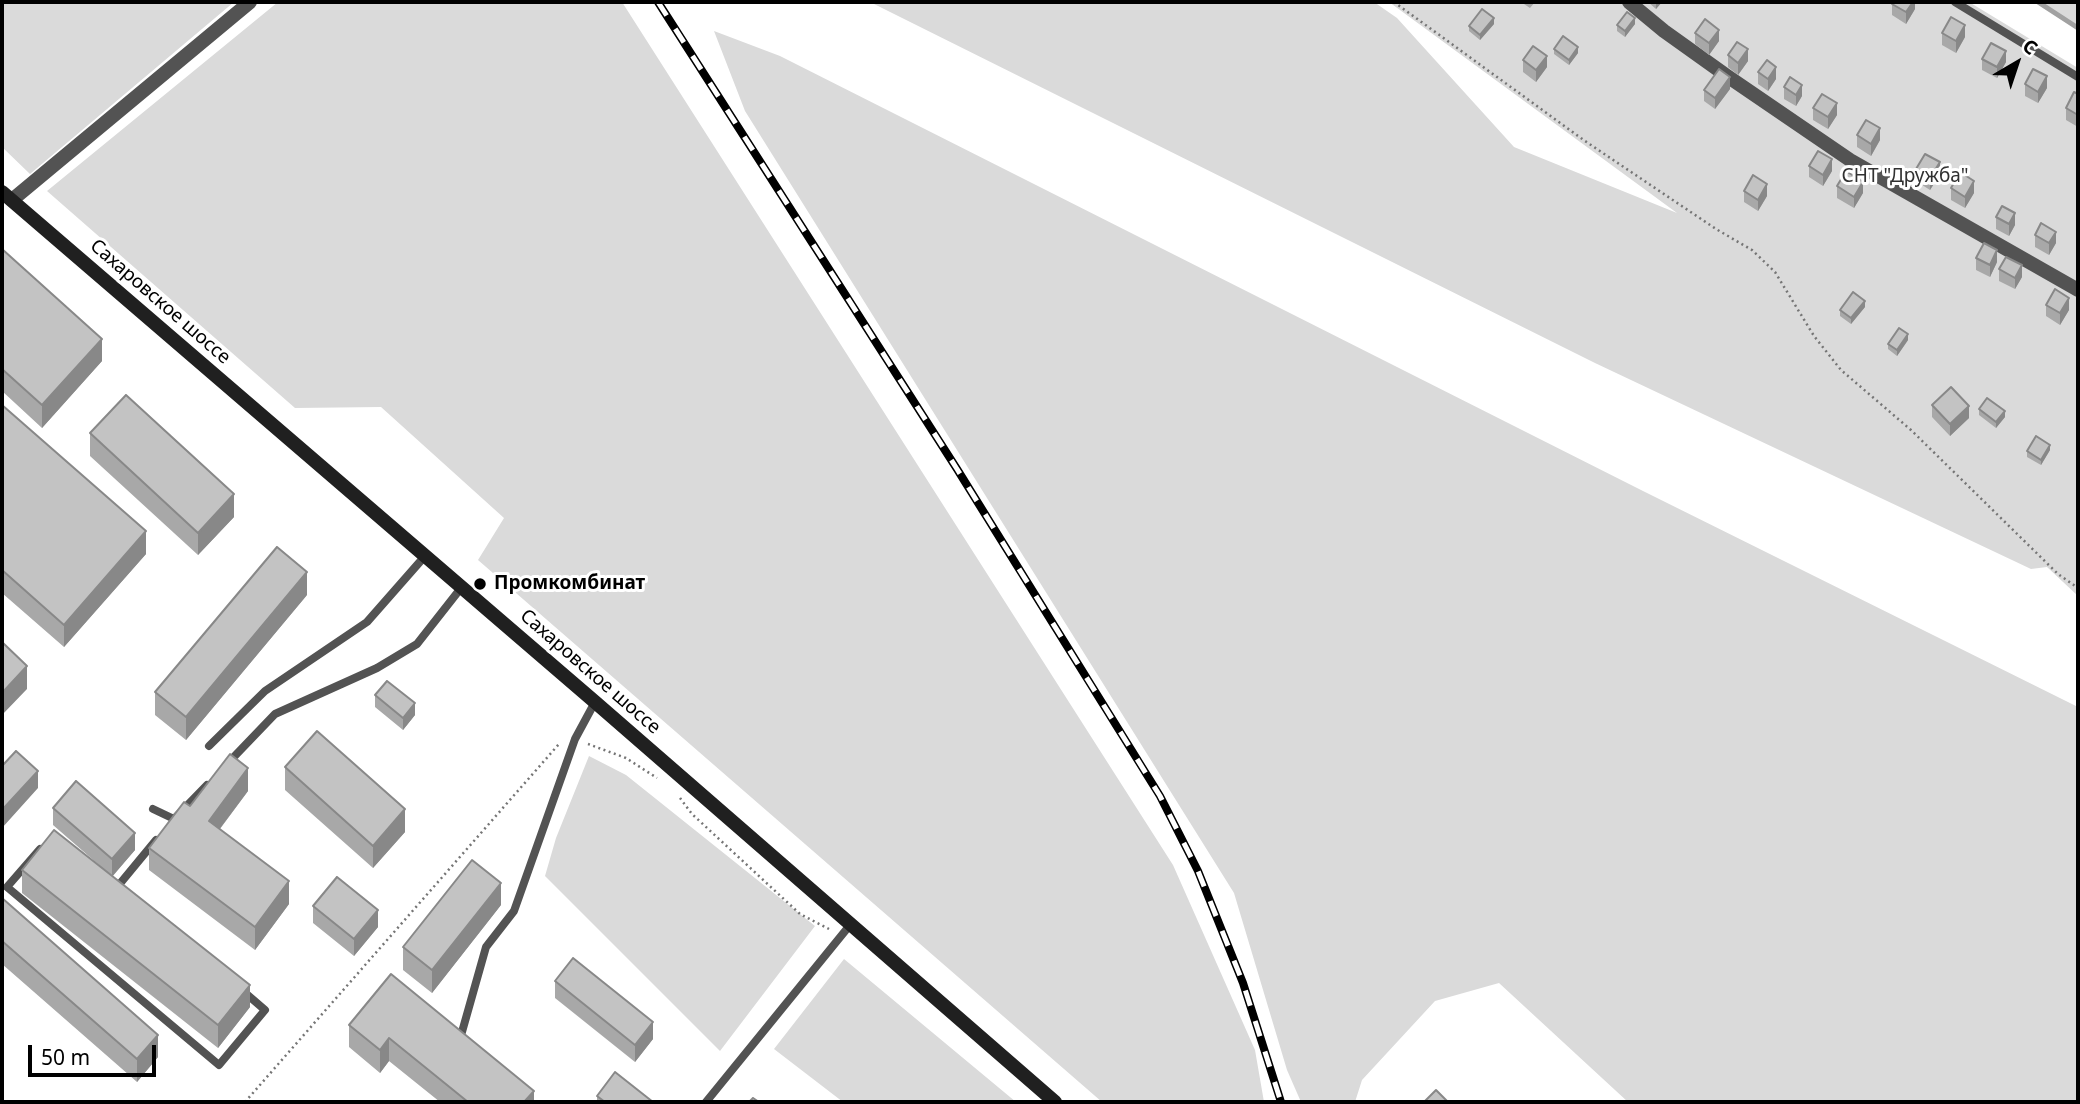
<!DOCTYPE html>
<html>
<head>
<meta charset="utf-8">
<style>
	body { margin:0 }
	#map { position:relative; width:2080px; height:1104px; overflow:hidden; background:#fff; font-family:"Noto Sans",sans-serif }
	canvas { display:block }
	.frame { position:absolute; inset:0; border:4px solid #000; pointer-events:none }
	.north { position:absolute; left:1982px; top:28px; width:70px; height:70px; -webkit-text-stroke:5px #fff; paint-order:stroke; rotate:39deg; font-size:19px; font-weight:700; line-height:28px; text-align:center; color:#000 }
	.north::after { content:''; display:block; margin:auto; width:24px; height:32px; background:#000; clip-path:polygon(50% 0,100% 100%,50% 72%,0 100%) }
	.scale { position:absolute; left:28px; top:1045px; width:128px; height:32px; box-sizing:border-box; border:4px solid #000; border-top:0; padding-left:9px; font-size:21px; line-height:24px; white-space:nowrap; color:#000; -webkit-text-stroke:5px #fff; paint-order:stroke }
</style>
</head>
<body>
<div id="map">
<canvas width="2080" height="1104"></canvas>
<div class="frame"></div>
<div class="north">С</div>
<div class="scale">50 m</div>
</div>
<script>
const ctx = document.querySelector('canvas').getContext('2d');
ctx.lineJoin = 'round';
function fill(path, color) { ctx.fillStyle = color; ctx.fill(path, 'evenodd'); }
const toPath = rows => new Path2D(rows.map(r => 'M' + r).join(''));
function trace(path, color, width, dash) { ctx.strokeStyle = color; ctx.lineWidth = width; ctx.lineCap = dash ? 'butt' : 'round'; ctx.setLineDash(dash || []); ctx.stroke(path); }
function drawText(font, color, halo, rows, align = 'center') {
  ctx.font = font + ' "Noto Sans",sans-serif'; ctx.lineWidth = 6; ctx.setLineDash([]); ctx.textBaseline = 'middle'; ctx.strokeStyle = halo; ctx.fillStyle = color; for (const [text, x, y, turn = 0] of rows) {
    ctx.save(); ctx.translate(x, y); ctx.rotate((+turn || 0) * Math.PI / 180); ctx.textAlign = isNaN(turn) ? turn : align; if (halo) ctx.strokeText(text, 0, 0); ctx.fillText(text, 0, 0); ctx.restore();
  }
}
fill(toPath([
	[2,2,234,2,30,174,2,147],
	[278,2,622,2,1173,865,1255,1050,1264,1102,1102,1102,478,560,504,518,381,407,295,408,47,191],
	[870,2,1374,2,1397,18,1514,147,1677,213,1389,2,1969,2,2078,68,2078,596,2047,567,2031,569,1595,363],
	[2039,2,2078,2,2078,31],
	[714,31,780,56,1643,491,2078,707,2078,1102,1628,1102,1499,983,1435,1001,1362,1080,1355,1102,1301,1102,1287,1070,1234,893,745,111],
	[589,756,626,775,815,926,720,1051,545,876,556,838],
	[844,959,1016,1102,843,1102,774,1049]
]), '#dadada');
trace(toPath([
	[2038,2,2078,28]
]), '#a1a1a1', 5);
trace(toPath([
	[1394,2,1585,141,1716,229,1752,250,1775,272,1814,336,1841,370,1911,430,2058,574,2078,588],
	[588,744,626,758,657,778],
	[680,798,692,814,800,914,829,929],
	[245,1102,559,744]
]), '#757575', 2.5, [2, 3.5]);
trace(toPath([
	[1955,2,2078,77],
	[209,746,265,691,367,622,425,556],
	[228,763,275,714,377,668,417,644,461,588],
	[153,809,174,819,207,785],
	[40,849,7,887,219,1065,265,1010,243,991],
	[121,888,118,886,156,840],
	[460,1039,486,947,514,911,575,739,595,702],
	[706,1102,850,925]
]), '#535353', 8);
trace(toPath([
	[1629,2,1664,31,1727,76,1850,160,2078,290],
	[12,200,250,2]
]), '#535353', 14);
trace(toPath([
	[2,192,595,702,1055,1102]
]), '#202020', 14);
const rail = toPath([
	[658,2,957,469,1160,796,1198,871,1243,983,1281,1102]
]);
trace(rail, '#000', 8);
trace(rail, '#fff', 5, [16]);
fill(toPath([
	[1521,2,1535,2,1530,8],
	[1648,2,1662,2,1656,9],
	[1915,2,1915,9,1906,24,1892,15,1892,4],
	[1494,24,1480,40,1469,31,1469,26],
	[1635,24,1625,37,1617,31,1617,25],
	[1695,33,1719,41,1709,55,1695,44],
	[1942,33,1965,37,1956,53,1942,45],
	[1554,49,1578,53,1569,65,1554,54],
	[1728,55,1748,61,1738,75,1728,67],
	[1982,59,2006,62,1997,78,1982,70],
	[1523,60,1547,67,1536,82,1523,72],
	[1758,72,1776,79,1768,91,1758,84],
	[2025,84,2047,88,2038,103,2025,96],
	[1784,87,1802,96,1796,106,1784,99],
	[1730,89,1715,109,1704,101,1704,90],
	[2078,94,2078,127,2066,120,2066,108],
	[1813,108,1837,115,1828,129,1813,120],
	[1857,135,1880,140,1871,156,1857,147],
	[1809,166,1832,171,1823,186,1809,177],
	[1916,169,1940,174,1930,190,1916,181],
	[1837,186,1863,193,1854,208,1837,198],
	[1951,188,1974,193,1965,208,1951,200],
	[1744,191,1767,196,1758,211,1744,202],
	[1996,217,2015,225,2009,236,1996,229],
	[2035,235,2056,243,2049,255,2035,247],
	[2,249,102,361,42,428,2,391],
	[1976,258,1997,262,1990,277,1976,270],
	[1999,269,2022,277,2015,289,1999,281],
	[2046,305,2069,310,2060,325,2046,316],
	[1865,307,1851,324,1840,316,1840,310],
	[1908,340,1897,356,1888,349,1888,344],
	[2,405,146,554,64,647,2,593],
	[1932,405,1969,418,1950,436,1932,417],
	[1979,409,2005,417,1996,428,1979,415],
	[90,433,234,517,198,555,90,456],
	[2050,450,2041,465,2027,457,2027,451],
	[307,595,186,740,155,715,155,692],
	[375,695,415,715,403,730,375,707],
	[285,767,405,832,373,868,285,790],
	[248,791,220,829,289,904,255,950,149,870,149,848,190,806],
	[53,808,135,850,112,876,250,1007,218,1048,22,893,22,870,99,865,53,825],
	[2,898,158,1057,137,1082,2,964],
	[501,905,432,993,403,970,403,947],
	[313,906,378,927,354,956,313,923],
	[391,974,534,1102,440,1102,389,1061,380,1073,349,1047,349,1025],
	[555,981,653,1039,635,1062,555,998],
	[597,1096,653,1102,597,1102]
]), '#a8a8a8');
fill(toPath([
	[1656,2,1662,2,1656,9],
	[1913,2,1915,2,1915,9,1906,24,1906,12],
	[1494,18,1494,24,1480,40,1480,35],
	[1635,18,1635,24,1625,37,1625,31],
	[1965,25,1965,37,1956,53,1956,41],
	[1719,30,1719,41,1709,55,1709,43],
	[1578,47,1578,53,1569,65,1569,60],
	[1748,49,1748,61,1738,75,1738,63],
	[2006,51,2006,62,1997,78,1997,67],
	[1547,56,1547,67,1536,82,1536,70],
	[1776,67,1776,79,1768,91,1768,79],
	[2047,76,2047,88,2038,103,2038,92],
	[1730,77,1730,89,1715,109,1715,98],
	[1802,85,1802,96,1796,106,1796,95],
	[1837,103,1837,115,1828,129,1828,117],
	[1880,128,1880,140,1871,156,1871,144],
	[1832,159,1832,171,1823,186,1823,175],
	[1940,162,1940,174,1930,190,1930,178],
	[1974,181,1974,193,1965,208,1965,197],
	[1863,182,1863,193,1854,208,1854,197],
	[1767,184,1767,196,1758,211,1758,200],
	[2015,213,2015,225,2009,236,2009,224],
	[2056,232,2056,243,2049,255,2049,243],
	[1997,250,1997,262,1990,277,1990,265],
	[2022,265,2022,277,2015,289,2015,278],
	[2069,298,2069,310,2060,325,2060,313],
	[1865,301,1865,307,1851,324,1851,318],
	[1908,334,1908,340,1897,356,1897,350],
	[102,339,102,361,42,428,42,405],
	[1969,406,1969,418,1950,436,1950,424],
	[2005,411,2005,417,1996,428,1996,422],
	[2050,445,2050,450,2041,465,2041,460],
	[234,494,234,517,198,555,198,533],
	[146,531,146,554,64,647,64,625],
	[307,572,307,595,186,740,186,717],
	[27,666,27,689,2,715,2,693],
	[415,703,415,715,403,730,403,718],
	[248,768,248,791,209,843,209,821],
	[38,771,38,788,2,828,2,810],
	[405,809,405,832,373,868,373,846],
	[135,833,135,850,112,877,112,859],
	[289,881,289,904,255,950,255,927],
	[501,883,501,905,432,993,432,970],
	[378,910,378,927,354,956,354,939],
	[250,985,250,1007,218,1048,218,1025],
	[653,1022,653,1039,635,1062,635,1045],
	[158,1035,158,1057,137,1082,137,1059],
	[389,1038,389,1061,380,1073,380,1050],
	[534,1091,534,1102,524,1102]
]), '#888');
const building = toPath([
	[1893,2,1913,2,1906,12,1892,4,1893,2],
	[1482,9,1494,18,1480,35,1469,26,1482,9],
	[1627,12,1635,18,1625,31,1617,25,1627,12],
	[1951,17,1965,25,1956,41,1942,33,1951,17],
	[1705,19,1719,30,1709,43,1695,33,1705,19],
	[1563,36,1578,47,1569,60,1554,49,1563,36],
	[1737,42,1748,49,1738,63,1728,55,1737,42],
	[1991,43,2006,51,1997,67,1982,59,1991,43],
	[1533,46,1547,56,1536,70,1523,60,1533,46],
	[1767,60,1776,67,1768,79,1758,72,1767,60],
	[1719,69,1730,77,1715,98,1704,90,1719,69],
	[2033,69,2047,76,2038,92,2025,84,2033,69],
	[1790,77,1802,85,1796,95,1784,87,1790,77],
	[2074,92,2078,94,2078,115,2066,108,2074,92],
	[1822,94,1837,103,1828,117,1813,108,1822,94],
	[1866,120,1880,128,1871,144,1857,135,1866,120],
	[1818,151,1832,159,1823,175,1809,166,1818,151],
	[1925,154,1940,162,1930,178,1916,169,1925,154],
	[1846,171,1863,182,1854,197,1837,186,1846,171],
	[1960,172,1974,181,1965,197,1951,188,1960,172],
	[1753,175,1767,184,1758,200,1744,191,1753,175],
	[2002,206,2015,213,2009,224,1996,217,2002,206],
	[2041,223,2056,232,2049,243,2035,235,2041,223],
	[1984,243,1997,250,1990,265,1976,258,1984,243],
	[2,249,102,339,42,405,2,369,2,249],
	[2006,257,2022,265,2015,278,1999,269,2006,257],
	[2055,289,2069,298,2060,313,2046,305,2055,289],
	[1853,292,1865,301,1851,318,1840,310,1853,292],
	[1899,328,1908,334,1897,350,1888,344,1899,328],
	[1951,387,1969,406,1950,424,1932,405,1951,387],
	[126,395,234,494,198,533,90,433,126,395],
	[1987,398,2005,411,1996,422,1979,409,1987,398],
	[2,405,146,531,64,625,2,570,2,405],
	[2036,436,2050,445,2041,460,2027,451,2036,436],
	[277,547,307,572,186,717,155,692,277,547],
	[2,642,27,666,2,693,2,642],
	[387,681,415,703,403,718,375,695,387,681],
	[317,731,405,809,373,846,285,767,317,731],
	[16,751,38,771,2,810,2,766,16,751],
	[230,754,248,768,209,821,289,881,255,927,149,848,184,802,190,806,230,754],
	[76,781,135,833,112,859,53,808,76,781],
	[54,830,250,985,218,1025,22,870,54,830],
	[472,860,501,883,432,970,403,947,472,860],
	[337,877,378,910,354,939,313,906,337,877],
	[2,898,158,1035,137,1059,2,941,2,898],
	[573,958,653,1022,635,1045,555,981,573,958],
	[391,974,534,1091,524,1102,468,1102,389,1038,380,1050,349,1025,391,974],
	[615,1072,653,1102,605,1102,597,1096,615,1072],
	[1436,1090,1448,1102,1424,1102,1436,1090],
	[753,1098,759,1102,749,1102,753,1098]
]);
fill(building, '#c3c3c3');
trace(building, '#888', 2);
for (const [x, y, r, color] of [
	[480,584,7,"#000"]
]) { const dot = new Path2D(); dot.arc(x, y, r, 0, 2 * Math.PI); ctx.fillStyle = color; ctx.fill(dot); trace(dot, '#fff', 2.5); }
drawText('19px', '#313131', '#fff', [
	["СНТ \"Дружба\"",1905,177]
]);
drawText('19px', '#000', '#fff', [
	["Сахаровское шоссе",160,302,41],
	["Сахаровское шоссе",590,672,41]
]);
drawText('bold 19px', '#000', '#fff', [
	["Промкомбинат",494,584]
], 'left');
</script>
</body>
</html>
